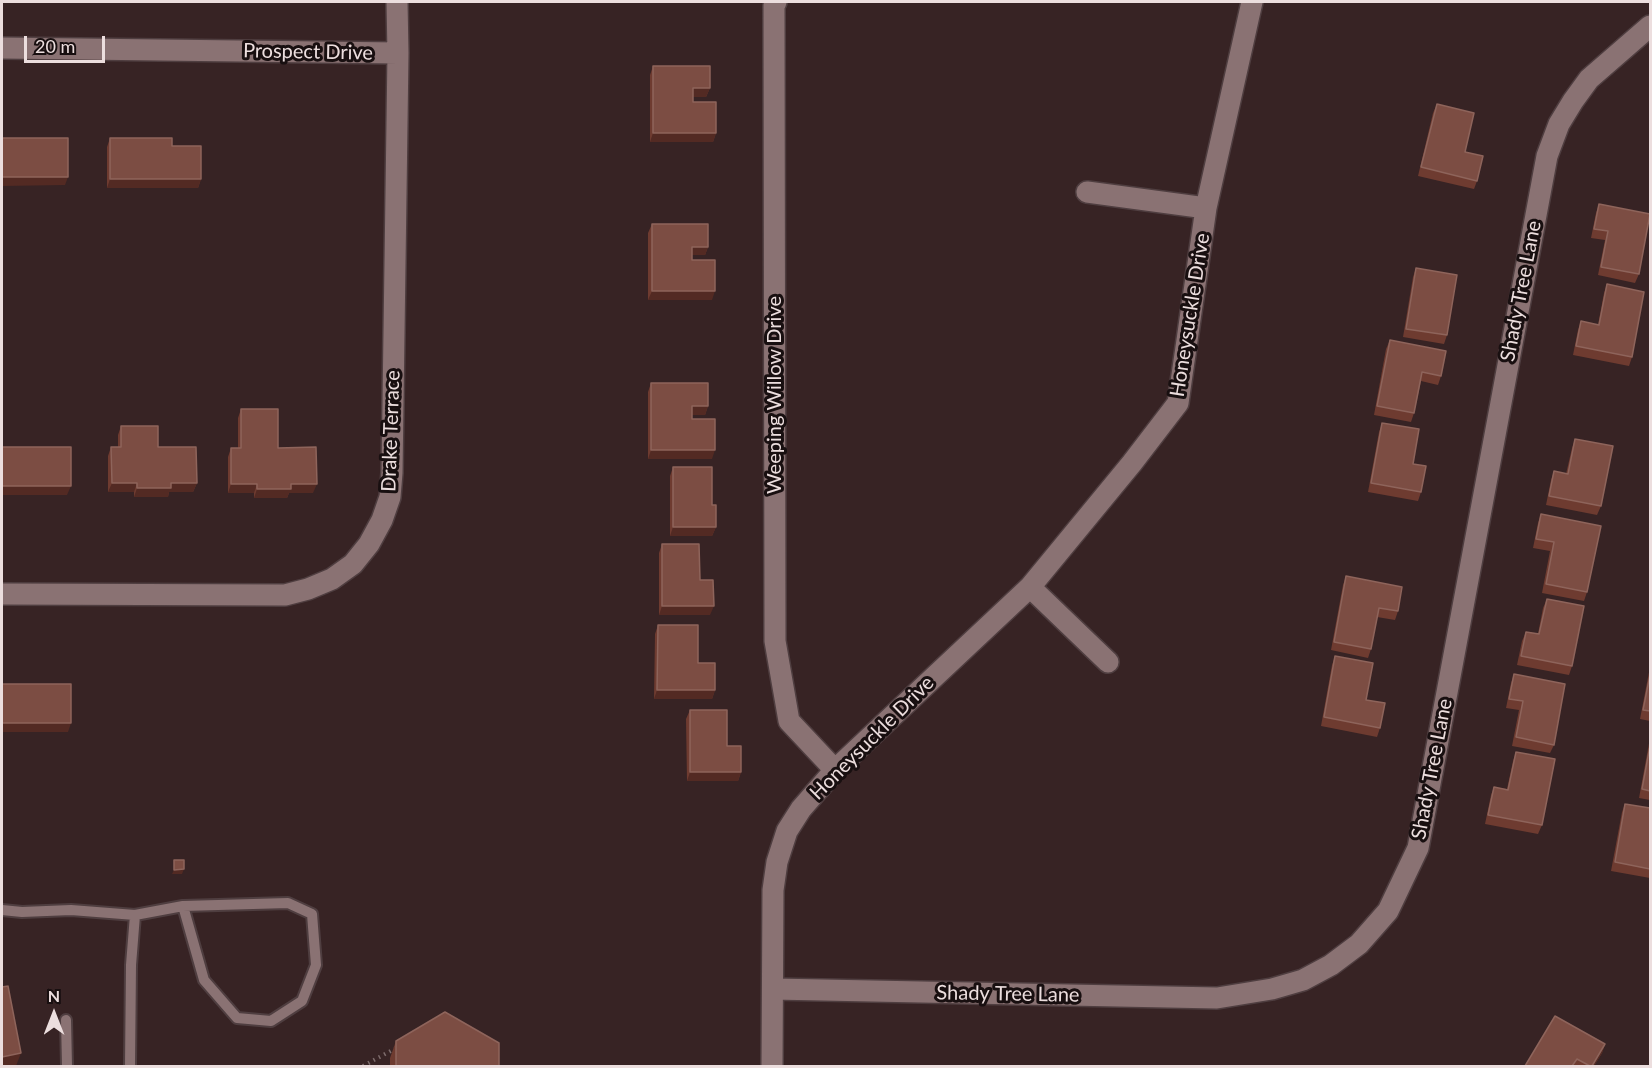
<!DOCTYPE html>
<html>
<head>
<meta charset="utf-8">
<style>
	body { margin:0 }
	#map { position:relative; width:1652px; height:1068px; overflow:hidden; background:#372324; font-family:Lato,sans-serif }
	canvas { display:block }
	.frame { position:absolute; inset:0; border:3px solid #ecdede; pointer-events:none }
	.north { position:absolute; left:24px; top:984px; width:60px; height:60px; -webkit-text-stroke:4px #180f10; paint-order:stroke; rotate:0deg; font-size:16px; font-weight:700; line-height:24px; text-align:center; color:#ecdede }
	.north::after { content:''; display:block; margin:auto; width:21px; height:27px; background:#ecdede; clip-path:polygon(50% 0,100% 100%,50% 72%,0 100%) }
	.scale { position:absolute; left:24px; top:36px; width:81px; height:27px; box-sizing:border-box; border:3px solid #ecdede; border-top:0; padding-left:8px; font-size:18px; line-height:21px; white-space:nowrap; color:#ecdede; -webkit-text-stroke:4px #180f10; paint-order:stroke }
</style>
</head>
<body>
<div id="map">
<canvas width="1652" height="1068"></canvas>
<div class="frame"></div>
<div class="north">N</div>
<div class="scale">20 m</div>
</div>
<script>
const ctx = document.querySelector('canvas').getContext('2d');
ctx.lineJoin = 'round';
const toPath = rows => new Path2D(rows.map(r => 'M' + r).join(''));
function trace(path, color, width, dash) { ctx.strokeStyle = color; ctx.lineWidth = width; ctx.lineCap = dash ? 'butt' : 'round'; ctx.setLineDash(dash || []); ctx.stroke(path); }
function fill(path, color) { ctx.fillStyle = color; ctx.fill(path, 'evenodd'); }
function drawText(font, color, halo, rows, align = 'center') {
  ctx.font = font + ' Lato,sans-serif'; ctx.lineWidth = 6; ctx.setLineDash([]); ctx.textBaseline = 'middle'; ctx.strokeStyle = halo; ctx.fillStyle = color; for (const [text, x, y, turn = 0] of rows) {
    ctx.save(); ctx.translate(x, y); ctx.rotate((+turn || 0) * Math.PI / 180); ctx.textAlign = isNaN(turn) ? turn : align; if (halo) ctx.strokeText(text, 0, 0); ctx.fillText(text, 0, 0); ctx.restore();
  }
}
const lane = toPath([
	[2,910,22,912,71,910,135,915,183,906,204,980,237,1018,271,1021,302,1001,316,965,312,914,288,903,183,906],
	[66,1020,67,1066],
	[130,1066,131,965,135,915]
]);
const street = toPath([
	[776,2,774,6,775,641,789,721,835,770],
	[2,48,398,53],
	[1087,192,1206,208],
	[1030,587,1108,662],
	[2,594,285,595,308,589,332,579,353,564,369,544,382,520,390,497,392,473,398,53,397,2],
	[773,989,1217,998,1272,989,1303,980,1331,965,1359,944,1388,911,1418,848,1547,156,1559,124,1573,101,1589,79,1650,26],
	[772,1066,773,890,777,862,787,831,801,809,835,770,1030,587,1132,463,1178,403,1206,208,1252,2]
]);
trace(lane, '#4f3e40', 14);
trace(street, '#4f3e40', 24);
trace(toPath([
	[363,1066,396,1048]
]), '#7d6c6c', 4, [1.5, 4.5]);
trace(lane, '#8a7273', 10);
trace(street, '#8a7273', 21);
fill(toPath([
	[653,66,710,88,706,97,693,97,693,102,716,133,713,142,650,142,650,75],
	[1437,104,1465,152,1477,181,1474,189,1418,176,1433,113],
	[110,138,172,146,201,179,198,188,107,188,107,147],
	[1599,204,1639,274,1635,283,1598,275,1605,240,1591,238,1596,213],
	[652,224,708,247,705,255,692,255,692,260,712,300,648,300,648,233],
	[1416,268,1447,335,1444,344,1403,337,1413,277],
	[1607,284,1632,357,1629,366,1573,355,1578,330,1581,321,1598,325,1604,293],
	[1390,340,1441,376,1438,385,1421,381,1414,413,1411,422,1374,415,1386,349],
	[651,383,708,406,705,415,692,415,692,419,712,459,648,459,648,392],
	[241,409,278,448,313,493,289,493,287,498,254,498,254,493,228,493,228,457,231,448,238,448,238,418],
	[1382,423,1413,464,1421,492,1418,501,1368,492,1379,432],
	[121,426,158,447,197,483,193,492,169,492,168,497,134,497,134,492,108,492,108,456,111,447,118,447,118,435],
	[1575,439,1601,506,1597,515,1546,505,1551,480,1554,471,1566,474,1572,448],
	[673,467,712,505,716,527,712,536,670,536,670,476],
	[1541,514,1587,592,1584,601,1542,593,1550,551,1533,548,1538,523],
	[662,544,700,580,710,615,659,615,659,553],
	[1346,576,1398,611,1395,620,1377,617,1371,649,1368,658,1331,650,1343,585],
	[1547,599,1572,666,1569,675,1517,665,1522,641,1526,632,1538,634,1543,608],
	[658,625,698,663,715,690,712,699,654,699,655,634],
	[1335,656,1366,700,1380,728,1377,737,1321,726,1332,665],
	[1650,667,1650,721,1640,719],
	[1514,674,1554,745,1550,753,1512,746,1519,710,1506,708,1511,683],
	[690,710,727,746,741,772,738,781,687,781,686,719],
	[1650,738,1650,800,1639,798],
	[1516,752,1542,825,1538,834,1485,824,1491,795,1494,787,1507,789,1513,761],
	[1625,804,1650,808,1650,878,1611,871,1622,812],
	[396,1041,499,1066,390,1066,390,1058],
	[1605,1044,1602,1053,1594,1066,1525,1066]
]), '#6e3b30');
fill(toPath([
	[693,88,710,88,706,97,690,97],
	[653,133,716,133,713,142,650,142],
	[2,177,68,177,65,185,2,186],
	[110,179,201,179,198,188,107,188],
	[692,247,708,247,705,255,688,255],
	[652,291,715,291,712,300,648,300],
	[692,406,708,406,705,415,688,415],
	[651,450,715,450,712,459,648,459],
	[112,483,137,483,134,492,108,492],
	[171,483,197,483,193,492,169,492,168,497,134,497,137,488],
	[231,484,257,484,254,493,228,493],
	[291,484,317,484,313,493,289,493,287,498,254,498,257,489],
	[2,486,71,486,67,495,2,495],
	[673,527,716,527,712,536,670,536],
	[662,606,714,606,710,615,659,615],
	[657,690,715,690,712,699,654,699],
	[2,723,71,723,68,732,2,732],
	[690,772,741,772,738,781,687,781],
	[184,869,182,874,172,874,174,870],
	[1605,1044,1602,1053,1594,1066,1592,1066],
	[21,1053,16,1066,2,1066,2,1057]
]), '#532a23');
const building = toPath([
	[653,66,710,66,710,88,693,88,693,102,716,102,716,133,653,133,653,66],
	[1437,104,1474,113,1465,152,1483,156,1477,181,1421,167,1437,104],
	[2,138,68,138,68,177,2,177,2,138],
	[110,138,172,138,172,146,201,146,201,179,110,179,110,138],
	[1599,204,1650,214,1639,274,1601,267,1608,231,1594,229,1599,204],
	[652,224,708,224,708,247,692,247,692,260,715,260,715,291,652,291,652,224],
	[1416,268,1457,275,1447,335,1406,329,1416,268],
	[1607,284,1644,292,1632,357,1576,346,1581,321,1599,325,1607,284],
	[1390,340,1446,351,1441,376,1422,372,1414,413,1377,406,1390,340],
	[651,383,708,383,708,406,692,406,692,419,715,419,715,450,651,450,651,383],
	[241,409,278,409,278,448,316,447,317,484,291,484,291,489,257,489,257,484,231,484,231,448,241,448,241,409],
	[1382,423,1419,429,1413,464,1426,466,1421,492,1371,483,1382,423],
	[121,426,158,426,158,447,196,447,197,483,171,483,171,488,137,488,137,483,112,483,111,447,121,447,121,426],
	[1575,439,1613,446,1601,506,1549,496,1554,471,1568,474,1575,439],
	[2,447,71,447,71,486,2,486,2,447],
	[673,467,712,467,712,505,716,505,716,527,673,527,673,467],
	[1541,514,1601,526,1587,592,1546,584,1554,542,1536,539,1541,514],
	[662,544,699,544,700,580,713,580,714,606,662,606,662,544],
	[1346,576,1402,587,1398,611,1379,608,1371,649,1334,642,1346,576],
	[1547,599,1584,606,1572,666,1521,656,1526,632,1539,634,1547,599],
	[658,625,698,625,698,663,715,663,715,690,657,690,658,625],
	[1335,656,1373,663,1366,700,1385,703,1380,728,1324,717,1335,656],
	[1514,674,1565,684,1554,745,1516,737,1523,701,1509,699,1514,674],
	[1650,675,1650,711,1643,710,1650,675],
	[2,684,71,684,71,723,2,723,2,684],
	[690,710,727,710,727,746,741,746,741,772,690,772,690,710],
	[1650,746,1650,791,1642,789,1650,746],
	[1516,752,1555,759,1542,825,1488,815,1494,787,1508,790,1516,752],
	[1625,804,1650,808,1650,869,1615,862,1625,804],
	[174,860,184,860,184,869,174,870,174,860],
	[8,986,21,1053,2,1057,2,987,8,986],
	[445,1012,499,1043,499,1066,396,1066,396,1041,445,1012],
	[1555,1016,1605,1044,1592,1066,1590,1066,1577,1059,1572,1066,1525,1066,1555,1016]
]);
fill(building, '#7c4d43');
trace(building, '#8e645b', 1.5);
drawText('20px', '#ecdede', '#180f10', [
	["Prospect Drive",308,52,1],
	["Shady Tree Lane",1521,291,-79],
	["Honeysuckle Drive",1190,315,-81],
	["Weeping Willow Drive",775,395,-90],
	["Drake Terrace",391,431,-88],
	["Honeysuckle Drive",872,738,-45],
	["Shady Tree Lane",1432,769,-79],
	["Shady Tree Lane",1008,994,1]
]);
</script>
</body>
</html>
